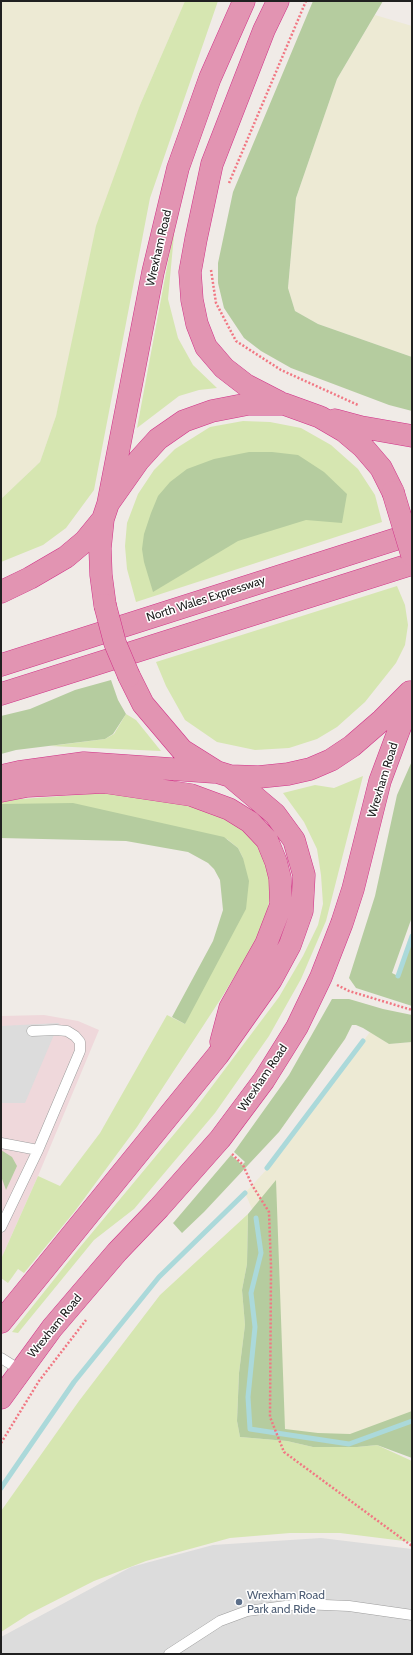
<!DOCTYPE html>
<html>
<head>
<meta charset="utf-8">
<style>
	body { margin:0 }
	#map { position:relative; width:413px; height:1655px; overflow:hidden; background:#f0ebe7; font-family:Cabin,sans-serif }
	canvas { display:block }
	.frame { position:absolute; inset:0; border:2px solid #202020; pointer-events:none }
</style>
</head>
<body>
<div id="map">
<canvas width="413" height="1655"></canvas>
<div class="frame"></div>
</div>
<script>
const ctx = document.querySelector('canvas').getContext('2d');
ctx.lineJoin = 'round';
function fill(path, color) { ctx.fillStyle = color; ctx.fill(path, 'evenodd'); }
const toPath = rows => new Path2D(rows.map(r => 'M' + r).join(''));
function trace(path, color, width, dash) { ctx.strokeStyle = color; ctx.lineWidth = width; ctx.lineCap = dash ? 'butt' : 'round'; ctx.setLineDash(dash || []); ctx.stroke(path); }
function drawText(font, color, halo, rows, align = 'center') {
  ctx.font = font + ' Cabin,sans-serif'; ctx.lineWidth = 3; ctx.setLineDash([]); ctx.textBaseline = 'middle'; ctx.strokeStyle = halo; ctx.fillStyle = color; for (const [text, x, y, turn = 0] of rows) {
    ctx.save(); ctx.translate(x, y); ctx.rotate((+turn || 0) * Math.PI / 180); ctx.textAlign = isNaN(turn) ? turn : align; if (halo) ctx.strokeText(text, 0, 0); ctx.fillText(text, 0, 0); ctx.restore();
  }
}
fill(toPath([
	[44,1015,78,1021,99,1030,38,1176,1,1259,1,1016]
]), '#efd8db');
fill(toPath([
	[1,1,185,1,140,105,56,416,40,462,1,499],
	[375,15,412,26,412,357,318,324,295,311,288,288,296,198,337,79],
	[370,1032,389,1044,412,1042,412,1421,349,1444,250,1429,256,1218,245,1193,268,1168]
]), '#edead4');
fill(toPath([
	[185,1,218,1,150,198,94,490,66,528,43,545,1,562,1,499,40,462,56,416,96,226,140,105],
	[175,224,168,299,178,338,193,365,217,388,199,390,179,396,137,428],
	[243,421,270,422,301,428,331,445,358,469,375,495,382,522,136,602,127,569,125,546,127,523,138,494,154,470,175,449,210,427],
	[397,586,405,605,408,625,405,645,396,663,365,702,337,727,317,739,289,748,255,750,217,742,185,720,166,686,156,662],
	[126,714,136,720,161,751,50,746,105,739,114,734],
	[363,776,326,921,301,979,269,1036,215,1113,134,1209,94,1240,18,1333,12,1332,76,1252,195,1109,279,997,303,956,318,925,323,904,321,875,317,849,304,822,283,793,315,785,334,788],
	[104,793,154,798,190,805,224,818,248,833,262,851,272,889,266,916,256,941,222,997,137,1127,75,1211,24,1273,18,1269,8,1283,1,1278,1,1259,38,1176,60,1186,100,1133,167,1015,185,1024,243,858,238,848,227,839,1,804,1,802,21,799],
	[248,1214,247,1264,242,1290,245,1325,239,1373,237,1421,240,1437,287,1441,313,1447,357,1447,377,1445,412,1461,412,1542,340,1533,290,1533,230,1538,146,1561,94,1581,29,1614,1,1632,1,1511,79,1401,160,1295]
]), '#d6e6b1');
fill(toPath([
	[313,1,383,1,337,79,296,198,288,288,295,311,318,324,412,357,412,411,389,405,291,368,261,351,244,338,224,308,218,283,218,263,233,192],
	[249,452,272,452,298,455,324,472,347,494,342,523,306,520,238,541,153,592,144,562,142,549,144,534,151,513,158,496,170,482,187,469,214,459],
	[111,680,118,700,126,714,113,734,105,739,16,750,1,754,1,716,30,709,75,690],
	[412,761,412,917,392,973,398,976,412,936,412,1006,356,988,349,978,375,896,397,795],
	[73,803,224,837,238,848,243,858,249,881,246,909,185,1024,172,1017,213,941,223,910,220,880,214,869,208,863,188,852,126,841,1,838,1,804],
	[332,999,349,999,383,1009,412,1015,412,1042,389,1044,363,1028,356,1025,352,1025,345,1039,279,1132,204,1212,182,1233,173,1223,174,1222,231,1155,242,1165,245,1162,234,1152,289,1075],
	[1,1150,12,1157,17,1166,6,1190,1,1176],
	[276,1180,285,1429,318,1433,350,1434,412,1411,412,1458,377,1445,357,1447,313,1447,287,1441,240,1437,237,1421,239,1373,245,1325,242,1290,247,1264,248,1214]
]), '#b5cc9f');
fill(toPath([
	[59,1023,25,1103,1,1103,1,1026],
	[321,1538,412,1549,412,1654,1,1654,1,1637,131,1567,213,1545]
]), '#dcdcdc');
trace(toPath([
	[398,976,412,936],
	[267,1168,363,1041],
	[256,1218,261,1253,251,1293,255,1327,248,1397,250,1429,349,1444,412,1421],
	[1,1488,74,1382,159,1277,245,1193]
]), '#abd9da', 5);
const lane = toPath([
	[1,1143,38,1150],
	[1,1227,38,1150,80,1051,80,1042,75,1036,67,1031,56,1030,32,1031],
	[1,1358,20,1370],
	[169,1654,220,1621,247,1611,301,1604,349,1606,412,1615]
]);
const highway = toPath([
	[278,1,264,30,212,164,196,239,190,272,192,300,197,324,206,347,224,368,246,385,279,402],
	[335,420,361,427,412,436],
	[108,504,153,272,178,168,210,78,244,1],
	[1,592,30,578,66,557,85,541,103,519],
	[105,605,101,575,100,548,103,519,108,504,139,460,158,439,184,421,212,411,248,404,284,404,320,417,344,431,363,447,381,468,393,492],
	[1,665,412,534],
	[129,676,143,704,182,750,217,772,230,776,259,777,288,774,310,769,331,760,352,746,382,720,410,692],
	[1,694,412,564],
	[1,776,19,772,84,763,214,772],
	[1,791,27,786,104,782,191,795,229,809,250,822,267,840,276,862,280,878,281,905,266,944,230,1008,221,1042],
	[1,1322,218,1055,271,980,290,945,302,911,304,875,294,840,275,814,230,776],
	[1,1398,52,1328,117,1252,159,1208,220,1139,264,1080,297,1027,321,977,342,923,353,889,380,781,412,695]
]);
trace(lane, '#9d9d9d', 11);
trace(highway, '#d03288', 23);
trace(toPath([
	[229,183,306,1],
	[211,270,216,303,236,341,281,370,358,405],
	[337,985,349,991,412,1010],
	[232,1154,243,1165,252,1185,269,1212,271,1267,270,1417,284,1452,412,1546],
	[1,1443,39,1381,86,1320]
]), '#f17783', 2.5, [2, 2]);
trace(lane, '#fff', 10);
trace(highway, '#e294b2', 22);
const highwayBridge = toPath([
	[393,492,412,555],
	[105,605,115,643,129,676]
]);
trace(highwayBridge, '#d03288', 23, []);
trace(highwayBridge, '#e294b2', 22);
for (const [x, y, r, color] of [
	[239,1602,4,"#5c6f8a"]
]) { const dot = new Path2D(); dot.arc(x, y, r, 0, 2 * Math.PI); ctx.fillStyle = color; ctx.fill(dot); trace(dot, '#fff', 1.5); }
drawText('12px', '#202020', '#fff', [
	["Wrexham Road",159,248,-77],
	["North Wales Expressway",206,599,-18],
	["Wrexham Road",383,780,-73],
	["Wrexham Road",263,1078,-56],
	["Wrexham Road",55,1326,-51]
]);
drawText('12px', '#4e5e75', '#fff', [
	["Wrexham Road",247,1595],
	["Park and Ride",247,1609]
], 'left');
</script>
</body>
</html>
